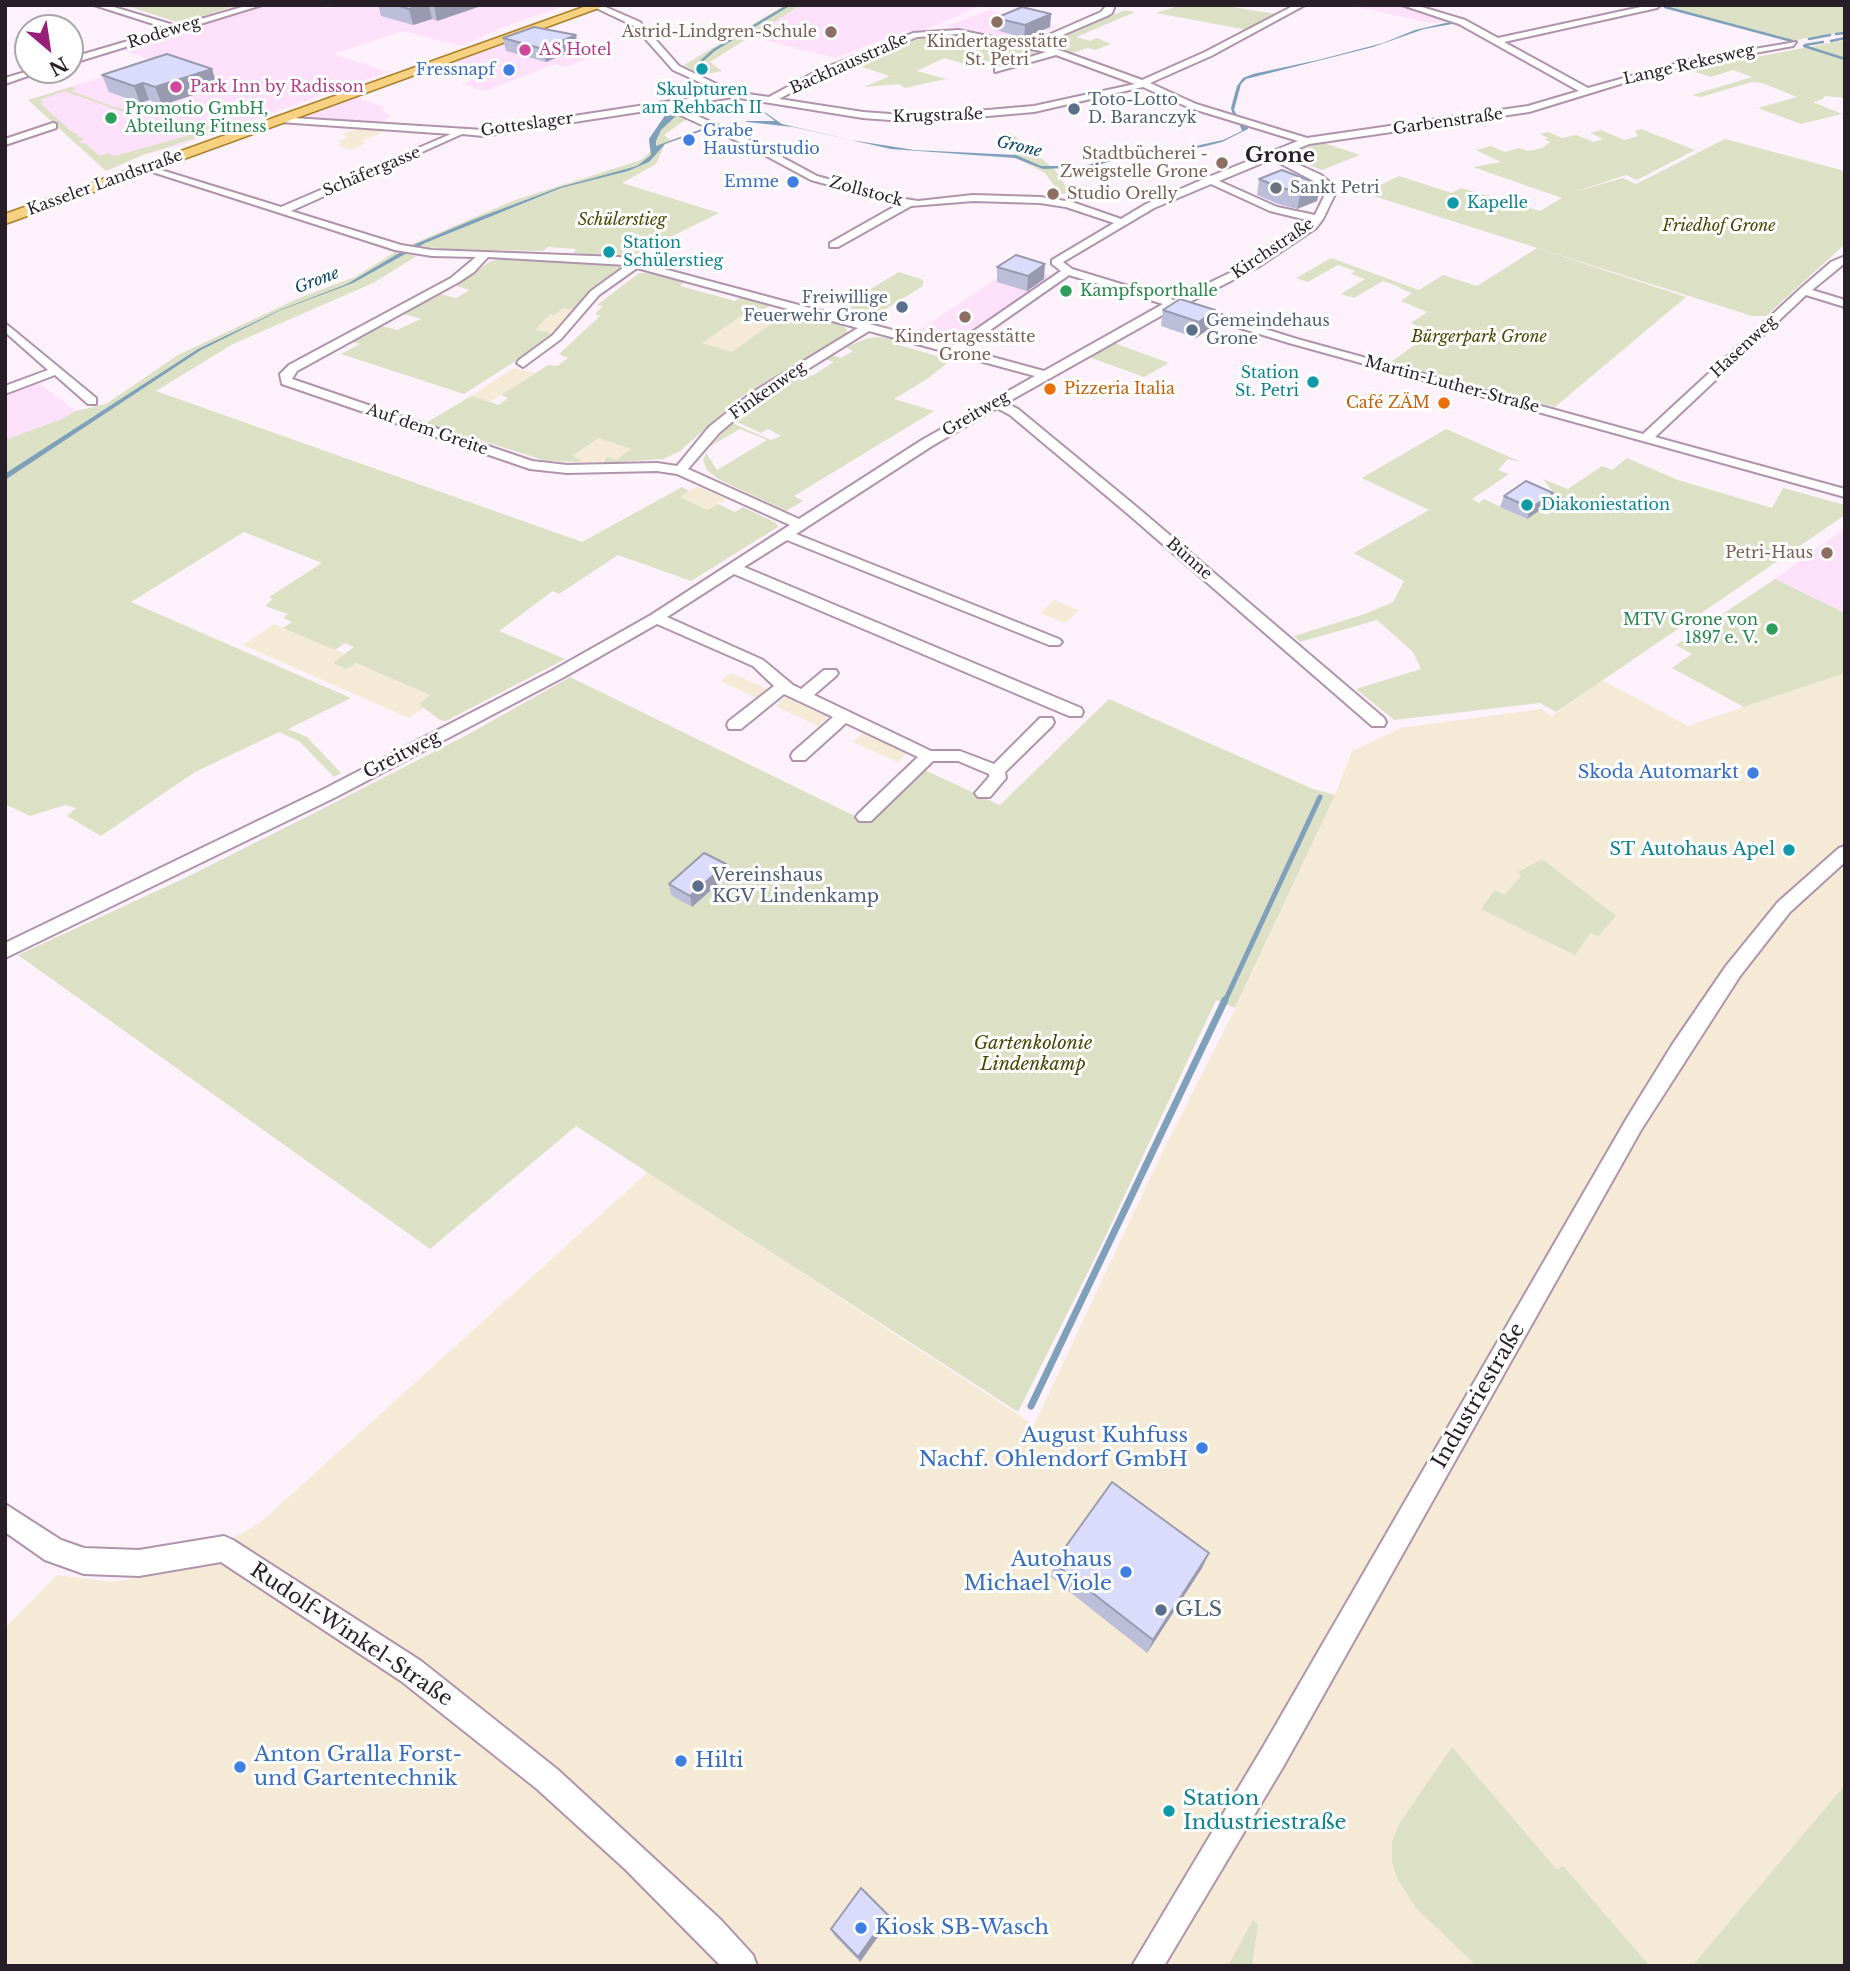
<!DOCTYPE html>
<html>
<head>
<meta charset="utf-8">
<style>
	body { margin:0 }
	#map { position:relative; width:1850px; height:1971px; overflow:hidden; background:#fdf1fb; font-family:"Libre Baskerville",serif }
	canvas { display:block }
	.frame { position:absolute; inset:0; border:7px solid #281e27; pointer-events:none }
	.north { position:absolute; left:14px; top:14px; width:70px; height:70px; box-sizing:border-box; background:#fff; border:2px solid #a9a5a9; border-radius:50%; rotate:151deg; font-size:19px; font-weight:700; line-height:28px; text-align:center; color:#281e27 }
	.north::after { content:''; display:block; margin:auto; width:24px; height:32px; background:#981e77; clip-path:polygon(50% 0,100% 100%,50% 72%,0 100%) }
</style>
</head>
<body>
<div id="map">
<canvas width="1850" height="1971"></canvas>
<div class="frame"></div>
<div class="north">N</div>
</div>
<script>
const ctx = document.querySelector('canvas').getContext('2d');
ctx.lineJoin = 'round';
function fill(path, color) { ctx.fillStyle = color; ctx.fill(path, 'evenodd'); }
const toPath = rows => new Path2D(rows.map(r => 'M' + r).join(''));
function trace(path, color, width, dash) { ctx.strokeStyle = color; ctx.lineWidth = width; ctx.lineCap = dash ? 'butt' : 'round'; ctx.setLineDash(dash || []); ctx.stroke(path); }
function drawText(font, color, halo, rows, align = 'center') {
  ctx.font = font + ' "Libre Baskerville",serif'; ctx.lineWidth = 6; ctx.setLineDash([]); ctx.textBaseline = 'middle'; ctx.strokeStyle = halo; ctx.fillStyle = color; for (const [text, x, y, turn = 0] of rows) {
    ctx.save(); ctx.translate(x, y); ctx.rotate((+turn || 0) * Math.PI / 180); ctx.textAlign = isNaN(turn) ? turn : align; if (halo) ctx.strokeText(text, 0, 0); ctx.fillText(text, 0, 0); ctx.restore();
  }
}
fill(toPath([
	[266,5,313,5,326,9,338,5,561,7,506,26,461,46,403,31,333,54,388,72,181,145,143,155,106,171,28,100,154,61,121,49],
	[801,5,982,5,925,30,903,32,835,58,749,36],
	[1349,5,1400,5,1452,20,1430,23],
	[989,10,1056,27,1024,40,947,26],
	[530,35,599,54,565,67,555,64,485,91,462,84,480,77,443,66],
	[355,97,385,107,382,110,392,117,376,123,307,118,305,115],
	[1017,265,1052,276,960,340,945,342,914,334],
	[27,375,76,411,5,458,5,383],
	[1845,528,1845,613,1775,579]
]), '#fde1fa');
fill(toPath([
	[358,129,369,129,388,130,361,141,366,143,351,150,338,145,342,143,337,141,348,137,342,134],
	[754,306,785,315,732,352,700,343],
	[563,308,574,310,552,333,534,330,550,314],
	[514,368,535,373,490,402,471,396],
	[599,438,632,449,616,460,602,460,603,463,578,462,580,460,571,457],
	[698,486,726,499,707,510,679,497],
	[1054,600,1079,610,1065,623,1040,613],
	[274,624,345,654,334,664,346,669,355,663,431,695,420,705,425,707,409,718,243,645],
	[731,673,770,690,759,699,721,681],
	[1845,673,1845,1966,5,1966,6,1627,57,1575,111,1582,177,1572,261,1522,648,1172,1034,1425,1158,1161,1239,1001,1335,795,1352,751,1401,728,1541,709,1552,716,1602,680,1688,726],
	[786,697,799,704,828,717,818,726,775,706],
	[863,733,876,739,907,753,898,762,853,742]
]), '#f5ead5');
fill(toPath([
	[124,5,238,5,180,23],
	[785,5,801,5,710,62,722,71,701,75,684,65],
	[1181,5,1220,5,1276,14,1248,30,1156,13],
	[1677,5,1845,5,1845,32,1789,41,1669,7],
	[1125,10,1135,12,1076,37,1090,41,1097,38,1111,44,1095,50,1088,48,1069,54,1048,46,1051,41],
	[940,34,962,35,1038,52,1002,63,986,61,972,66,944,58,917,71,946,79,905,88,899,84,864,87,890,76,853,64,920,38],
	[1845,40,1845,98,1825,96,1823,99,1813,102,1842,114,1801,124,1758,108,1797,97,1762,83,1752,82,1701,97,1692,95,1752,77,1733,70,1711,77,1689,70],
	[71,87,76,88,71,91,114,107,139,112,132,115,64,91,40,100,43,102,40,103,72,132,78,134,76,136,85,139,78,142,86,144,100,156,108,153,115,156,186,136,208,126,227,128,143,155,106,171,28,100],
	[666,114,688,118,664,135,672,141,665,144,656,164,622,183,719,213,628,258,574,253,576,249,548,247,543,251,446,249,410,245,515,200,641,160,650,152,649,139],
	[1641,129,1695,150,1637,180,1626,175,1574,192,1623,178,1636,184,1725,139,1845,171,1845,244,1766,316,1752,316,1364,193,1399,176,1452,193,1461,188,1540,211,1562,198,1473,167,1501,162,1476,150,1491,146,1504,152,1520,148,1528,151,1543,148,1550,142,1544,139,1548,138,1540,134,1548,132,1562,138,1576,135,1594,142,1603,139,1590,133,1601,130,1624,140,1638,136,1635,131],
	[1011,133,1055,170,1070,193,1060,194,1045,173,1016,158,1011,143,1005,134],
	[1320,142,1324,143,1360,155,1322,170,1288,157,1290,153],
	[1537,248,1686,297,1555,407,1391,362,1431,333,1411,323,1427,312,1401,301,1412,293,1399,288,1400,287,1383,281,1354,298,1341,294,1365,279,1351,274,1355,271,1338,265,1308,282,1296,278,1331,258,1419,290,1443,275,1477,286],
	[395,252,417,256,373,283,233,344,156,391,582,542,682,487,689,491,680,497,707,510,718,504,735,512,743,507,776,523,778,527,691,581,618,555,559,594,553,591,499,631,565,659,446,721,440,720,419,704,430,695,356,663,346,669,333,663,354,647,345,643,335,650,283,628,292,622,283,618,288,614,265,606,273,599,269,597,322,563,244,532,131,602,351,698,288,729,307,737,341,773,334,777,299,741,279,732,195,772,101,836,67,816,76,808,65,805,30,816,5,804,5,440,62,419,76,411,106,404,178,355,299,298,355,277],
	[504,257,617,264,621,268,574,310,563,308,555,315,550,314,535,330,552,333,517,360,464,394,341,354,360,344,353,342,382,326,397,330,421,319,404,314,440,294,456,298,470,290,457,286,463,281,489,262],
	[899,272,923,280,923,286,866,321,832,312],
	[639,273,650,273,685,282,680,286,735,301,741,297,771,305,764,309,754,307,702,343,732,352,784,315,774,311,779,308,841,325,847,329,847,334,742,396,680,451,664,459,603,463,607,457,616,460,631,449,599,438,572,456,581,460,578,462,546,461,426,423,471,396,499,405,508,398,501,395,548,365,557,366,568,358,559,354,600,316,595,314,603,306,597,305],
	[879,337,899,340,895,344,951,360,927,379,894,399,934,411,794,496,803,501,786,511,718,479,707,470,703,460,706,453,717,470,767,440,740,429,709,447,732,423,771,440,781,436,768,429,761,433,735,421,757,404,803,372,812,376,834,362,825,359,832,355,841,358,853,351,846,347,868,338],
	[1114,343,1169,363,1144,377,1089,357],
	[1446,429,1521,462,1508,459,1498,470,1509,474,1472,499,1479,503,1484,499,1526,519,1538,511,1547,515,1557,508,1549,504,1558,498,1543,479,1568,489,1602,466,1612,470,1627,458,1678,480,1772,508,1783,488,1845,505,1845,515,1556,712,1540,703,1394,720,1356,689,1421,669,1413,652,1377,620,1300,642,1294,636,1365,614,1393,602,1404,581,1354,553,1429,510,1362,478],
	[1775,579,1845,613,1845,673,1744,707,1672,668,1692,654,1676,645],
	[570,677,865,821,920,768,1000,805,1109,699,1313,789,1335,795,1235,1008,1216,1000,1099,1250,1018,1412,576,1126,430,1249,18,955,187,877,334,803,467,735],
	[1542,859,1616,916,1598,936,1590,933,1575,955,1481,909,1495,890,1505,895,1521,876,1518,872],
	[1452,1747,1557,1870,1563,1866,1650,1966,1477,1966,1416,1908,1397,1878,1392,1862,1392,1842,1399,1824],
	[1845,1785,1845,1966,1692,1966,1694,1964],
	[1253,1920,1258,1925,1252,1966,1228,1966]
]), '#dce0c5');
fill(toPath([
	[1454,21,1458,23,1424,29,1373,47,1246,79,1241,84,1234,110,1237,115,1233,115,1231,108,1237,86,1243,78,1253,74,1318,60,1383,43,1415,30],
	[750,102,782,124,851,140,914,150,1016,155,1041,166,1084,166,1130,153,1191,147,1223,140,1242,131,1239,123,1248,126,1248,129,1222,142,1202,147,1129,156,1091,167,1043,169,1015,158,891,149,793,127,747,122,745,121,775,121],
	[666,114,677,115,661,130,656,141,656,146,707,127,710,128,665,144,649,162,628,171,561,188,425,243,353,283,281,310,201,350,5,480,6,473,198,349,282,309,347,284,411,246,475,219,560,187,637,166,651,155,649,139]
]), '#7fa0ba');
trace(toPath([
	[1665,7,1792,41],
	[1836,34,1845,33],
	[1809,39,1830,35],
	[1831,41,1845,38],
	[1805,45,1823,42],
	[1804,46,1845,59],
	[696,66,714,50,789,5]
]), '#7fa0ba', 2.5);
trace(toPath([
	[1225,1001,1320,797]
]), '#7fa0ba', 5);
trace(toPath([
	[1031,1406,1225,1000]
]), '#7fa0ba', 7);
const minor = toPath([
	[94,5,107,5,177,26,249,5,262,5,70,64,70,58,169,29,94,5],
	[590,5,601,5,640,22,679,66,733,92,769,97,817,71,913,33,958,30,1028,44,1101,12,1107,5,1115,5,1112,13,1107,16,1037,46,1059,50,1142,80,1205,52,1295,5,1305,5,1211,56,1150,83,1196,104,1307,138,1528,106,1579,91,1459,24,1402,5,1415,5,1465,20,1498,38,1650,5,1660,5,1657,8,1504,42,1588,88,1689,60,1796,42,1793,46,1689,65,1630,81,1529,112,1309,144,1280,156,1321,175,1332,184,1336,192,1323,219,1316,228,1258,267,1186,304,1297,339,1643,434,1800,289,1831,262,1845,256,1845,263,1812,290,1845,300,1845,307,1806,295,1655,437,1845,489,1845,497,1289,343,1175,308,1006,403,1018,409,1138,508,1384,718,1386,722,1384,726,1372,726,1128,514,1010,415,997,408,932,446,796,534,1059,639,1062,642,1059,645,1049,645,787,540,744,567,1081,708,1083,712,1081,716,1069,716,734,574,667,617,763,660,793,685,801,689,824,670,836,670,838,673,836,676,814,695,931,751,960,751,994,764,1040,718,1052,718,1054,722,1052,726,1005,772,1006,778,990,797,978,797,975,793,989,777,989,774,958,761,933,761,871,821,859,821,856,817,859,813,918,757,846,723,805,760,793,760,791,756,793,752,833,717,784,694,741,729,729,729,727,725,729,721,774,686,753,666,657,624,564,677,336,797,5,958,5,943,324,789,552,671,651,615,790,525,677,474,657,471,567,473,530,469,282,384,280,374,289,365,451,278,476,257,432,256,395,250,140,168,148,166,281,207,451,134,280,122,277,121,277,117,483,130,723,93,673,70,634,26,590,5],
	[958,34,1046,52,995,68,995,72,1056,55,1135,84,1034,106,918,116,863,112,779,99,823,75,917,37,958,34],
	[1143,87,1190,108,1298,141,1206,178,1146,204,1121,219,1072,202,1040,197,973,195,918,201,892,197,817,176,754,142,676,106,733,97,863,118,918,122,1034,112,1143,87],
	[665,108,748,146,811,180,899,204,830,243,830,247,838,247,911,206,973,201,1040,203,1066,207,1114,223,1052,260,1052,264,1061,271,952,346,619,257,432,250,401,245,291,211,462,134,483,136,665,108],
	[1272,159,1323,186,1326,192,1315,215,1277,207,1219,181,1272,159],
	[1211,184,1270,211,1311,221,1250,263,1174,300,1072,269,1063,262,1154,208,1211,184],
	[488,257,627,265,591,291,553,335,519,360,517,363,523,367,561,339,599,295,637,268,858,328,750,394,709,427,677,466,657,463,567,465,532,461,292,379,297,371,459,282,474,272,488,257],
	[1069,275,1163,304,1044,371,963,349,1069,275],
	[869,331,1035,376,922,440,799,519,688,469,719,433,758,400,869,331],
	[32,70,45,70,5,84,5,78,32,70],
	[53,123,56,124,56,128,5,145,5,139,53,123],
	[5,323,96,398,96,404,88,404,55,375,5,394,5,386,48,370,5,332,5,323],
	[1845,846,1845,862,1790,912,1740,976,1641,1130,1283,1767,1164,1966,1132,1966,1263,1747,1627,1118,1672,1045,1726,966,1778,902,1839,848,1845,846],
	[5,1504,61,1540,84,1548,139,1550,224,1536,233,1540,421,1661,557,1769,721,1920,753,1955,757,1966,721,1966,625,1869,537,1789,401,1681,221,1562,139,1576,84,1574,45,1560,5,1532,5,1504]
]);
const primary = toPath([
	[589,5,607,5,5,224,5,214,589,5]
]);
trace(minor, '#af94ac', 4);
trace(primary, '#aa802a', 3);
fill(minor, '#fff');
fill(primary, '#f6d280');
fill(toPath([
	[378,5,484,5,437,21,432,19,413,25,381,16],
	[1051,14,1050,27,1024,38,996,30,996,18],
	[503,38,578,48,546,62,506,51],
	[102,75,218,87,162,105,149,100,140,103,109,92],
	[1259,179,1321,185,1317,201,1297,209,1278,204,1257,195],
	[997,267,1044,279,1027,291,997,282],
	[1163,310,1215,310,1213,326,1196,338,1161,326],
	[1504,496,1549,504,1527,519,1500,507],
	[728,875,692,907,671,895,669,884],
	[1209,1553,1202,1568,1147,1653,1051,1577,1054,1563],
	[889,1921,860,1962,834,1935,831,1929]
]), '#bcbdd9');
fill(toPath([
	[421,5,429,5,432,19,413,25,409,9],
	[434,5,484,5,437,21],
	[1051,14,1050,27,1024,38,1025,25],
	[576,35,578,48,546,62,543,49],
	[212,69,218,87,162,105,155,87],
	[143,83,149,100,140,103,134,86],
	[1321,185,1317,201,1297,209,1301,192],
	[1045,264,1044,279,1027,291,1028,276],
	[1215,310,1213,326,1196,338,1199,322],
	[1553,493,1549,504,1527,519,1531,508],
	[726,864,728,875,692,907,690,896],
	[1209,1553,1202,1568,1147,1653,1153,1640],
	[888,1915,889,1921,860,1962,858,1957]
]), '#999ab0');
const building = toPath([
	[396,5,421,5,409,9,396,5],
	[1022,7,1051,14,1025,25,996,18,1022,7],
	[534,27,576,35,543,49,503,38,534,27],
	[167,54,212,69,155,87,143,83,134,86,102,75,167,54],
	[1282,170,1321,185,1301,192,1281,188,1259,179,1282,170],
	[1016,255,1045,264,1028,276,997,267,1016,255],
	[1180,299,1215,310,1199,322,1163,310,1180,299],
	[1526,481,1553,493,1531,508,1504,496,1526,481],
	[704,853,726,864,690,896,669,884,704,853],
	[1112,1482,1209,1553,1153,1640,1054,1563,1112,1482],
	[861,1888,888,1915,858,1957,831,1929,861,1888]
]);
fill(building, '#dbdcfc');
trace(building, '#999ab0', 2);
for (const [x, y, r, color] of [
	[997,22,7,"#8d6e63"],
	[831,32,7,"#8d6e63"],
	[525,50,7,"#d1479c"],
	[702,69,7,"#0f9aa8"],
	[509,70,7,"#3f7fe0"],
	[176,87,7,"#d1479c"],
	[1074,109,7,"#5c6f8a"],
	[111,118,7,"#2e9e5b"],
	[689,140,7,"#3f7fe0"],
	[1222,163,7,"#8d6e63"],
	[793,182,7,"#3f7fe0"],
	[1276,188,7,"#6b7280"],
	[1053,194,7,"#8d6e63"],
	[1453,203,7,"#0f9aa8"],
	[609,252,7,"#0f9aa8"],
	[1066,291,7,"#2e9e5b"],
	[902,307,7,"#5c6f8a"],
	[965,317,7,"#8d6e63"],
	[1192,330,7,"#5c6f8a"],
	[1313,382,7,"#0f9aa8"],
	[1050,389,7,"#e8710a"],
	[1444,403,7,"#e8710a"],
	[1527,505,7,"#0f9aa8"],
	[1827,553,7,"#8d6e63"],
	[1772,629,7,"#2e9e5b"],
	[1753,773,7,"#3f7fe0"],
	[1789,850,7,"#0f9aa8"],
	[698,886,7,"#5c6f8a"],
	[1202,1448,7,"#3f7fe0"],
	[1126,1572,7,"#3f7fe0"],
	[1161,1610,7,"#5c6f8a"],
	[681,1761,7,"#3f7fe0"],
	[240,1767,7,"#3f7fe0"],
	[1169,1811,7,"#0f9aa8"],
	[861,1928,7,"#3f7fe0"]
]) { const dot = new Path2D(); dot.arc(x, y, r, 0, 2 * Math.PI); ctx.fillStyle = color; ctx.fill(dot); trace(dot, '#fff', 2.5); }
drawText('16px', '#785e54', '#fff', [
	["Astrid-Lindgren-Schule",817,32],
	["Kindertagesstätte",997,42,"center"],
	["St. Petri",997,60,"center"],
	["Stadtbücherei -",1208,154],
	["Zweigstelle Grone",1208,172],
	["Studio Orelly",1067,194,"left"],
	["Kindertagesstätte",965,337,"center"],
	["Grone",965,355,"center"],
	["Petri-Haus",1813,553]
], 'right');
drawText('16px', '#281e27', '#fff', [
	["Rodeweg",164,33,-17],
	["Backhausstraße",849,64,-24],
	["Lange Rekesweg",1689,65,-13],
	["Krugstraße",938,116,-2],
	["Garbenstraße",1448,122,-8],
	["Gotteslager",527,125,-8],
	["Schäfergasse",372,172,-23],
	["Kasseler Landstraße",105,183,-20],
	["Zollstock",866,192,15],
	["Kirchstraße",1273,249,-34],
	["Hasenweg",1744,347,-43],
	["Martin-Luther-Straße",1452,385,15],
	["Finkenweg",768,391,-35],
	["Greitweg",976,414,-30],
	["Auf dem Greite",427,430,19],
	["Bünne",1189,559,41]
]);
drawText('16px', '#b23c85', '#fff', [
	["AS Hotel",539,50],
	["Park Inn by Radisson",190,87]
], 'left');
drawText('16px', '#366cbe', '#fff', [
	["Fressnapf",495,70],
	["Grabe",703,131,"left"],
	["Haustürstudio",703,149,"left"],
	["Emme",779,182]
], 'right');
drawText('16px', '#0d838f', '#fff', [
	["Skulpturen",702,90,"center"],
	["am Rehbach II",702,108,"center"],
	["Kapelle",1467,203],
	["Station",623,243],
	["Schülerstieg",623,261],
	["Station",1299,373,"right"],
	["St. Petri",1299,391,"right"],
	["Diakoniestation",1541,505]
], 'left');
drawText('16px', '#4e5e75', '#fff', [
	["Toto-Lotto",1088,100],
	["D. Baranczyk",1088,118],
	["Freiwillige",888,298,"right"],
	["Feuerwehr Grone",888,316,"right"],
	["Gemeindehaus",1206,321],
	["Grone",1206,339]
], 'left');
drawText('16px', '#27864d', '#fff', [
	["Promotio GmbH,",125,109],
	["Abteilung Fitness",125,127],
	["Kampfsporthalle",1080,291],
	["MTV Grone von",1758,620,"right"],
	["1897 e. V.",1758,638,"right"]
], 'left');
drawText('italic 16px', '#084266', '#fff', [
	["Grone",1019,147,13],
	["Grone",317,281,-21]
]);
drawText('16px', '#5b616d', '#fff', [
	["Sankt Petri",1290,188]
], 'left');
drawText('italic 16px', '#444703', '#fff', [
	["Schülerstieg",622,220],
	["Friedhof Grone",1719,226],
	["Bürgerpark Grone",1479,337]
]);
drawText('16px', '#c56008', '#fff', [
	["Pizzeria Italia",1064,389],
	["Café ZÄM",1430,403,"right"]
], 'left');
drawText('18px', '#281e27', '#fff', [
	["Greitweg",402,755,-27]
]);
drawText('18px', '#366cbe', '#fff', [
	["Skoda Automarkt",1739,773]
], 'right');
drawText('18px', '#0d838f', '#fff', [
	["ST Autohaus Apel",1775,850]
], 'right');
drawText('18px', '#4e5e75', '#fff', [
	["Vereinshaus",712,876],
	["KGV Lindenkamp",712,897]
], 'left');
drawText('italic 18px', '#444703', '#fff', [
	["Gartenkolonie",1033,1044],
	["Lindenkamp",1033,1065]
]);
drawText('bold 21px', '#281e27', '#fff', [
	["Grone",1280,156]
]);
drawText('21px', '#281e27', '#fff', [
	["Industriestraße",1479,1396,-60],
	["Rudolf-Winkel-Straße",351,1635,34]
]);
drawText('21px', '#366cbe', '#fff', [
	["August Kuhfuss",1188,1436,"right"],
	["Nachf. Ohlendorf GmbH",1188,1460,"right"],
	["Autohaus",1112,1560,"right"],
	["Michael Viole",1112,1584,"right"],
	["Anton Gralla Forst-",254,1755],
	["und Gartentechnik",254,1779],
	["Hilti",695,1761],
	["Kiosk SB-Wasch",875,1928]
], 'left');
drawText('21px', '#4e5e75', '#fff', [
	["GLS",1175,1610]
], 'left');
drawText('21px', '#0d838f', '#fff', [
	["Station",1183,1799],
	["Industriestraße",1183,1823]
], 'left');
</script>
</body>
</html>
